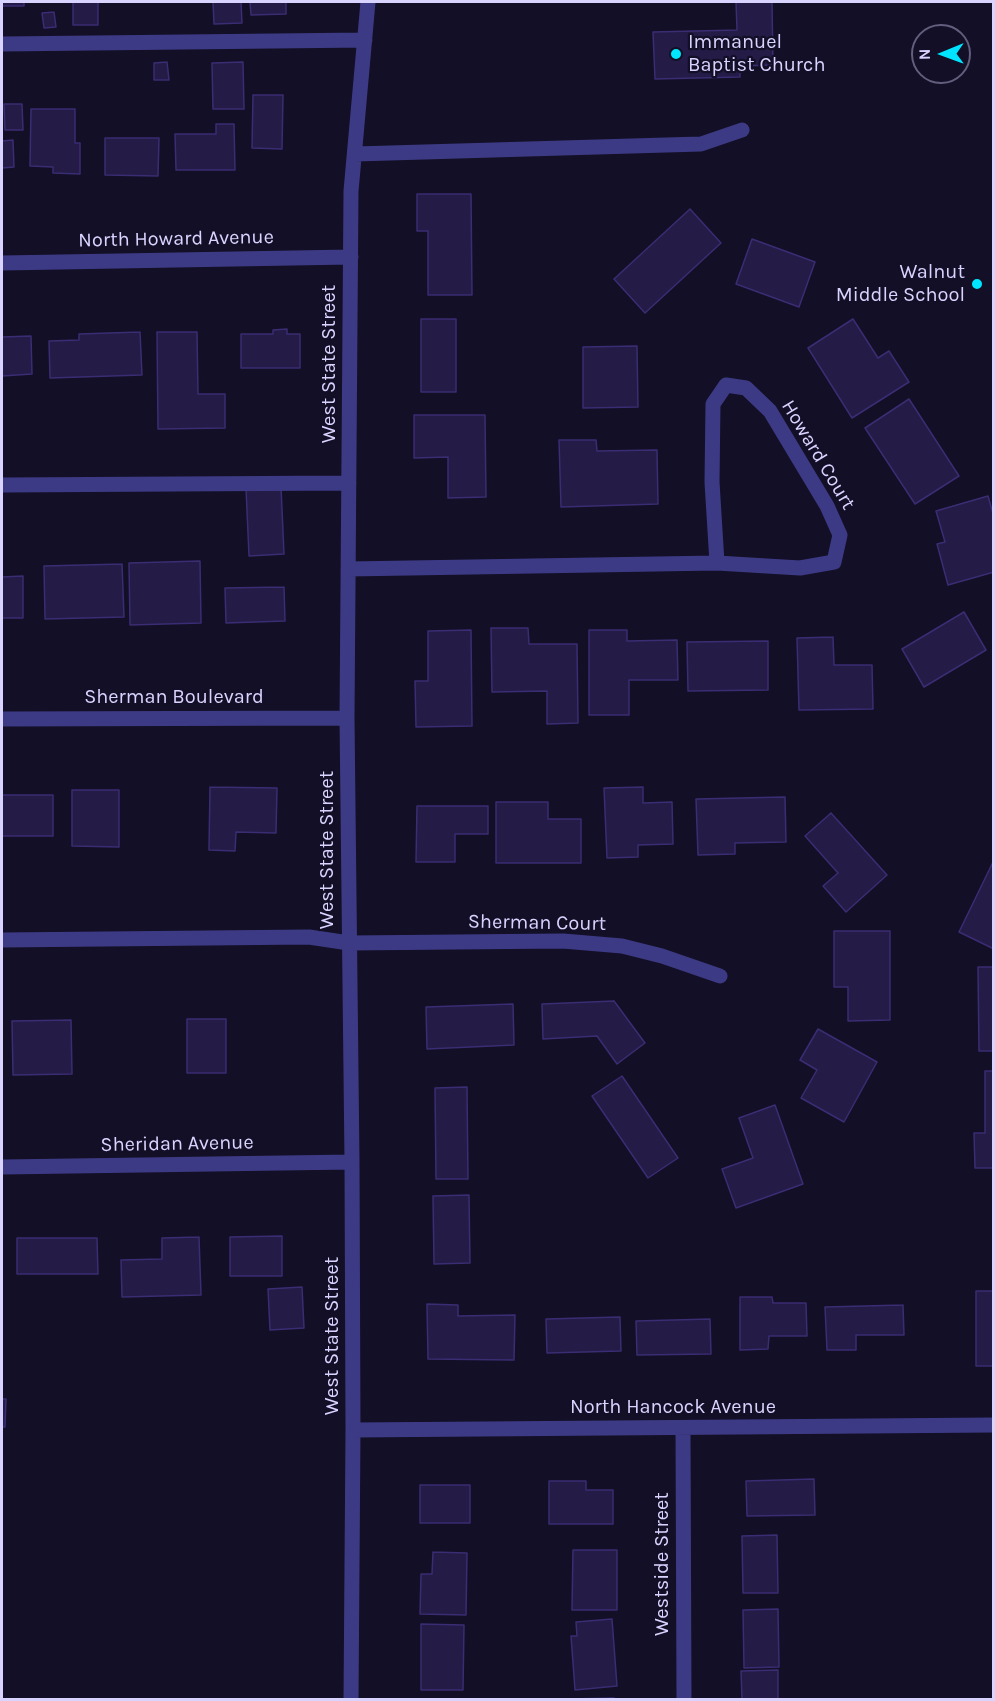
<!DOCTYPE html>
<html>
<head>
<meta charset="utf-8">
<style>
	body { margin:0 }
	#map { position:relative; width:995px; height:1701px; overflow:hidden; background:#130f26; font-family:Karla,sans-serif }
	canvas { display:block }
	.frame { position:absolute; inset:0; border:3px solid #d9d4ff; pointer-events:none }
	.north { position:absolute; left:911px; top:24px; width:60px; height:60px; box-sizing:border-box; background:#130f26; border:2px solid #625e7d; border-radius:50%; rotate:269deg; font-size:16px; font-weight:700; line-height:24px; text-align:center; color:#d9d4ff }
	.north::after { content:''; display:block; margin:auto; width:21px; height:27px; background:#00e5ff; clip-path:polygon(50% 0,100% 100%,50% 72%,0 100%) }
</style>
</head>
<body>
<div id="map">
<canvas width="995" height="1701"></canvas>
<div class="frame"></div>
<div class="north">N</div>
</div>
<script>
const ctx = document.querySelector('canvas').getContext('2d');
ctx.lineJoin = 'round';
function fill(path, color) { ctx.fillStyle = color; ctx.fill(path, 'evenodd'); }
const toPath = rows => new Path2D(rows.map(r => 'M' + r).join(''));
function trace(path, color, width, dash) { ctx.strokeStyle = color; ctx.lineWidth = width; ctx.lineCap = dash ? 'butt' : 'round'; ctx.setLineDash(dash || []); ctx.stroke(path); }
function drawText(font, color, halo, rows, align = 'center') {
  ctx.font = font + ' Karla,sans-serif'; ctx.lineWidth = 4.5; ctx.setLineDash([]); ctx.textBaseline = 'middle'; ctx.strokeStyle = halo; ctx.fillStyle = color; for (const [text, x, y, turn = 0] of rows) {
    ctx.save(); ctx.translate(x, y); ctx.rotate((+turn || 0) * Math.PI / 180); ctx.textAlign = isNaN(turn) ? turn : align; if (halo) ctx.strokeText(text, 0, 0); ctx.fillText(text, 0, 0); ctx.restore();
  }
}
const building = toPath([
	[2,2,24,2,24,6,2,6,2,2],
	[73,2,98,2,98,25,73,25,73,2],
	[213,2,241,2,242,23,214,24,213,2],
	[250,2,286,2,286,14,251,15,250,2],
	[736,2,772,2,773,65,740,66,740,77,655,79,653,32,737,30,736,2],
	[54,12,56,27,44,28,42,13,54,12],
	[167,62,169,80,154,80,154,63,167,62],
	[243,62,244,109,213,109,212,63,243,62],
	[253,95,283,95,282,149,252,148,253,95],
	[4,104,22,104,23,130,5,130,4,104],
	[31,109,75,109,75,143,80,143,80,174,53,173,53,167,30,166,31,109],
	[216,124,234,124,235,170,176,170,175,134,216,134,216,124],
	[105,138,159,138,158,176,105,175,105,138],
	[13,140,14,167,2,168,2,141,13,140],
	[417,194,471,194,472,295,428,295,428,231,417,231,417,194],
	[690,209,721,243,645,313,614,279,690,209],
	[752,239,815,262,799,307,736,284,752,239],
	[421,319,456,319,456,392,421,392,421,319],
	[853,319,878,358,889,351,909,382,852,418,808,348,853,319],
	[287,329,287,334,300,334,300,368,241,368,241,334,273,334,273,330,287,329],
	[140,332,142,375,50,378,49,341,79,340,79,334,140,332],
	[157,332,197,332,198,394,225,394,225,428,158,429,157,332],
	[31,336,32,374,2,376,2,337,31,336],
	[637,346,638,407,583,408,583,347,637,346],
	[909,399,959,476,915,504,865,428,909,399],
	[414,415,485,415,486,497,448,498,448,457,414,458,414,415],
	[559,440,596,440,597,451,657,450,658,504,561,507,559,440],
	[281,487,284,554,249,556,246,488,281,487],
	[988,496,994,517,994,572,948,585,937,544,945,542,936,511,988,496],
	[200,561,201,623,130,625,129,563,200,561],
	[122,564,124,617,45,619,44,566,122,564],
	[23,576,23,618,2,618,2,577,23,576],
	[284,587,285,621,226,623,225,588,284,587],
	[964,612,986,650,924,687,902,649,964,612],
	[491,628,528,628,529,644,577,644,578,723,547,724,547,691,492,692,491,628],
	[471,630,472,726,416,727,415,681,428,681,428,631,471,630],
	[589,630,627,630,627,641,677,640,678,680,629,680,629,715,589,715,589,630],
	[833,637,834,665,872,665,873,709,799,710,797,638,833,637],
	[768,641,768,690,688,691,687,642,768,641],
	[210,787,277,788,276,833,236,832,235,851,209,850,210,787],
	[643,787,643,803,672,802,673,844,638,845,638,857,607,858,604,788,643,787],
	[72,790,119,790,119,847,72,846,72,790],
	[2,795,53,795,53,836,2,836,2,795],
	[785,797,786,842,735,843,735,854,698,855,696,799,785,797],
	[496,802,548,802,548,819,581,819,581,863,496,863,496,802],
	[417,806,488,806,488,834,455,834,455,862,416,862,417,806],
	[831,813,887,875,846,912,823,886,838,873,805,836,831,813],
	[994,860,994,949,959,932,994,860],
	[834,931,890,931,890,1020,848,1021,848,987,834,987,834,931],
	[978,967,994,967,994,1051,979,1051,978,967],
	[614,1001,645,1043,617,1064,597,1036,543,1039,542,1004,614,1001],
	[513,1004,514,1045,427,1049,426,1007,513,1004],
	[187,1019,226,1019,226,1073,187,1073,187,1019],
	[71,1020,72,1074,13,1075,12,1021,71,1020],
	[818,1029,877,1062,844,1122,801,1098,817,1070,800,1060,818,1029],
	[985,1071,994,1071,994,1168,975,1168,974,1133,985,1133,985,1071],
	[622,1076,678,1158,648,1178,592,1096,622,1076],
	[467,1087,468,1179,436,1179,435,1088,467,1087],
	[775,1105,803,1184,736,1208,722,1169,753,1158,739,1118,775,1105],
	[469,1195,470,1263,434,1264,433,1196,469,1195],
	[282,1236,282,1276,230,1276,230,1237,282,1236],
	[199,1237,201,1295,122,1297,121,1260,162,1259,162,1238,199,1237],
	[17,1238,97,1238,98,1274,17,1274,17,1238],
	[302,1287,304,1328,270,1330,268,1289,302,1287],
	[976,1291,994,1291,994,1366,976,1366,976,1291],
	[740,1297,772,1297,773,1303,806,1303,807,1336,769,1336,768,1349,740,1350,740,1297],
	[427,1304,458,1305,458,1316,515,1315,514,1360,428,1359,427,1304],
	[903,1305,904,1335,856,1335,856,1350,827,1350,825,1307,903,1305],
	[620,1317,621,1351,547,1353,546,1319,620,1317],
	[710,1319,711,1354,637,1355,636,1321,710,1319],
	[2,1399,6,1399,5,1427,2,1427,2,1399],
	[814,1479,815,1515,747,1516,746,1481,814,1479],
	[549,1481,586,1481,586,1490,613,1490,613,1524,549,1524,549,1481],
	[420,1485,470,1485,470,1523,420,1523,420,1485],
	[777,1535,778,1593,743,1593,742,1536,777,1535],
	[573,1550,617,1550,617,1610,572,1610,573,1550],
	[433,1552,467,1553,466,1615,420,1614,421,1574,432,1574,433,1552],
	[778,1609,779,1667,744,1668,743,1610,778,1609],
	[612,1619,617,1686,575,1690,571,1636,577,1636,576,1622,612,1619],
	[421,1624,464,1625,463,1690,421,1690,421,1624],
	[778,1670,778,1700,742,1700,741,1671,778,1670],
	[614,1698,614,1700,569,1700,569,1699,614,1698]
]);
fill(building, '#241b47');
trace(building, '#3b2d73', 1.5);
trace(toPath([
	[2,44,365,40],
	[355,154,701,144,742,130],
	[2,263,351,257],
	[726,385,746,388,770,411,827,506,840,535,834,562,800,568,717,563,712,482,713,404,726,385],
	[2,485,349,483],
	[348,569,717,563],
	[2,719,347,718],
	[2,940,309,937,349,943,563,941,622,946,662,956,720,976],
	[2,1167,352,1162],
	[683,1428,684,1700],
	[353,1430,994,1425],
	[351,1700,353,1430,352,1162,347,718,351,191,368,2]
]), '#3d3a85', 15);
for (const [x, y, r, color] of [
	[676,54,6,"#00e5ff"],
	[977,284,6,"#00e5ff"]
]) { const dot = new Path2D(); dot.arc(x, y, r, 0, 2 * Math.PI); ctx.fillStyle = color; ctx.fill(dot); trace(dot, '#130f26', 2); }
drawText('20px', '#d9d4ff', '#130f26', [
	["Immanuel",688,42],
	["Baptist Church",688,65],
	["Walnut",965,272,"right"],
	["Middle School",965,295,"right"]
], 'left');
drawText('20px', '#d9d4ff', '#130f26', [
	["North Howard Avenue",176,239,-1],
	["West State Street",329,364,-90],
	["Howard Court",818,455,59],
	["Sherman Boulevard",174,697],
	["West State Street",327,850,-90],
	["Sherman Court",537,923,1],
	["Sheridan Avenue",177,1144,-1],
	["West State Street",332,1336,-90],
	["North Hancock Avenue",673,1407],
	["Westside Street",662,1564,-90]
]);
</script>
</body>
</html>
